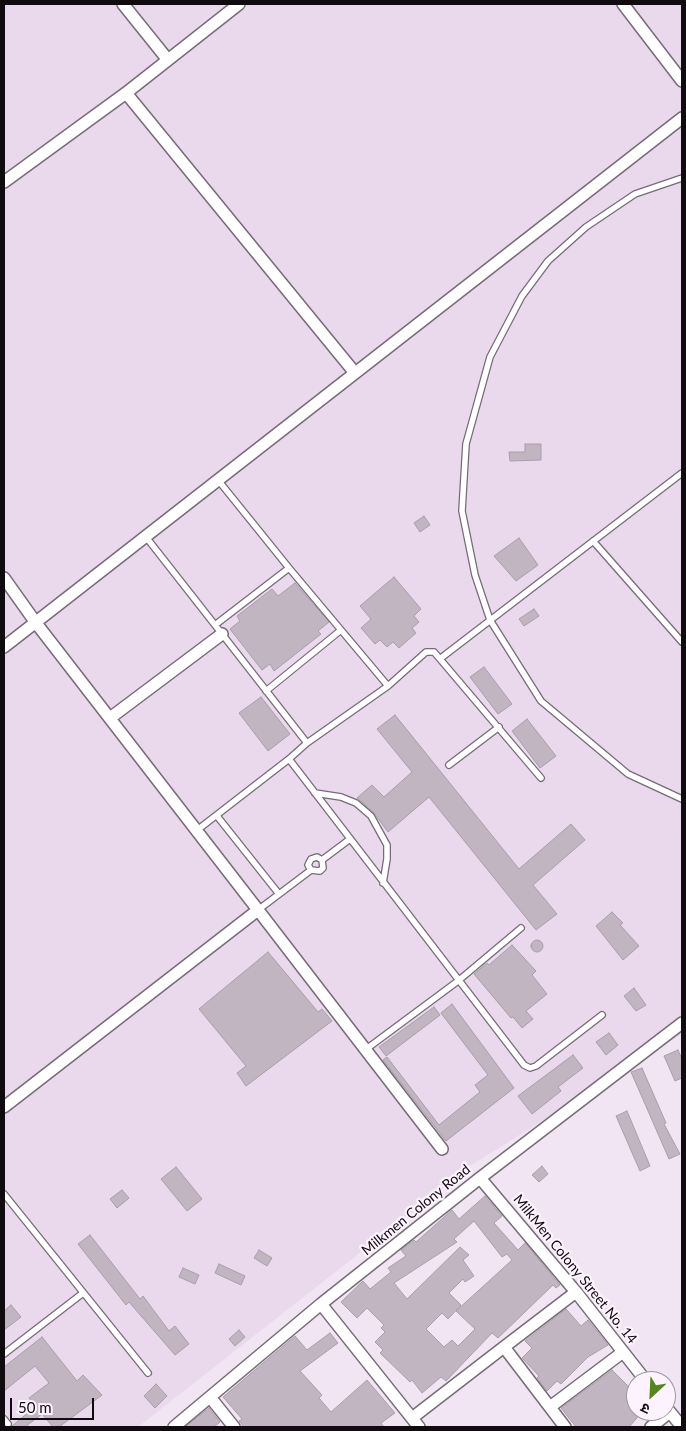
<!DOCTYPE html>
<html>
<head>
<meta charset="utf-8">
<style>
	body { margin:0 }
	#map { position:relative; width:686px; height:1431px; overflow:hidden; background:#f2e5f3; font-family:Lato,"Noto Sans Devanagari",sans-serif }
	canvas { display:block }
	.frame { position:absolute; inset:0; border:5px solid #0f0b0f; pointer-events:none }
	.north { position:absolute; left:626px; top:1371px; width:50px; height:50px; box-sizing:border-box; background:#fdf3fe; border:1px solid #9e969e; border-radius:50%; rotate:205deg; font-size:14px; font-weight:700; line-height:20px; text-align:center; color:#0f0b0f }
	.north::after { content:''; display:block; margin:auto; width:18px; height:22px; background:#54861c; clip-path:polygon(50% 0,100% 100%,50% 72%,0 100%) }
	.scale { position:absolute; left:10px; top:1398px; width:84px; height:22px; box-sizing:border-box; border:2px solid #0f0b0f; border-top:0; padding-left:6px; font-size:15px; line-height:18px; white-space:nowrap; color:#0f0b0f; -webkit-text-stroke:4px #fdf3fe; paint-order:stroke }
</style>
</head>
<body>
<div id="map">
<canvas width="686" height="1431"></canvas>
<div class="frame"></div>
<div class="north">उ</div>
<div class="scale">50 m</div>
</div>
<script>
const ctx = document.querySelector('canvas').getContext('2d');
ctx.lineJoin = 'round';
function fill(path, color) { ctx.fillStyle = color; ctx.fill(path, 'evenodd'); }
const toPath = rows => new Path2D(rows.map(r => 'M' + r).join(''));
function trace(path, color, width, dash) { ctx.strokeStyle = color; ctx.lineWidth = width; ctx.lineCap = dash ? 'butt' : 'round'; ctx.setLineDash(dash || []); ctx.stroke(path); }
function drawText(font, color, halo, rows, align = 'center') {
  ctx.font = font + ' Lato,sans-serif'; ctx.lineWidth = 4.5; ctx.setLineDash([]); ctx.textBaseline = 'middle'; ctx.strokeStyle = halo; ctx.fillStyle = color; for (const [text, x, y, turn = 0] of rows) {
    ctx.save(); ctx.translate(x, y); ctx.rotate((+turn || 0) * Math.PI / 180); ctx.textAlign = isNaN(turn) ? turn : align; if (halo) ctx.strokeText(text, 0, 0); ctx.fillText(text, 0, 0); ctx.restore();
  }
}
fill(toPath([
	[4,4,682,4,682,1034,473,1164,138,1427,4,1427]
]), '#ead8ec');
const building = toPath([
	[525,444,541,444,541,460,510,461,509,452,525,452,525,444],
	[424,516,430,525,420,532,414,523,424,516],
	[519,538,538,565,516,581,494,556,519,538],
	[394,577,421,609,414,616,419,622,412,628,416,633,399,648,393,642,387,647,380,640,375,644,361,628,371,619,360,606,394,577],
	[295,583,329,622,318,631,321,634,274,671,270,664,262,670,230,629,240,621,237,616,272,589,278,596,295,583],
	[534,609,539,616,524,626,519,619,534,609],
	[484,667,512,704,498,714,470,677,484,667],
	[261,697,290,734,268,751,239,713,261,697],
	[395,715,519,869,571,824,585,840,533,885,557,914,536,930,429,797,388,832,374,813,357,798,372,785,384,797,412,772,377,729,395,715],
	[527,719,556,756,540,768,512,731,527,719],
	[612,912,623,923,620,925,639,946,623,960,596,926,612,912],
	'531 946a6 6 0 1 1 12 0a6 6 0 1 1-12 0Z',
	[512,945,536,971,532,975,547,994,526,1011,533,1019,522,1028,513,1017,511,1018,474,974,487,963,489,965,512,945],
	[268,952,318,1012,322,1009,332,1021,246,1086,237,1073,246,1066,199,1009,268,952],
	[634,988,646,1005,636,1011,624,996,634,988],
	[452,1004,514,1088,446,1141,383,1060,387,1057,439,1125,480,1092,475,1085,488,1075,441,1013,452,1004],
	[434,1007,440,1015,386,1056,379,1047,434,1007],
	[609,1033,618,1045,606,1055,596,1042,609,1033],
	[678,1050,682,1059,682,1078,675,1081,664,1056,678,1050],
	[573,1055,583,1068,558,1087,561,1091,532,1114,518,1096,573,1055],
	[642,1068,666,1123,664,1124,680,1154,669,1159,631,1072,642,1068],
	[627,1111,650,1166,640,1171,616,1116,627,1111],
	[542,1166,548,1174,539,1182,532,1175,542,1166],
	[176,1167,202,1199,187,1211,161,1179,176,1167],
	[122,1190,129,1198,117,1208,110,1199,122,1190],
	[485,1196,502,1216,494,1223,518,1250,525,1243,560,1285,556,1288,553,1285,498,1338,492,1333,446,1381,441,1377,422,1393,412,1380,410,1382,380,1353,383,1350,375,1342,385,1332,381,1328,384,1325,367,1308,357,1318,341,1302,363,1281,370,1289,391,1272,388,1268,406,1256,401,1250,414,1240,416,1242,452,1210,459,1219,485,1196],
	[474,1221,502,1257,507,1254,512,1260,456,1311,475,1329,458,1346,452,1340,444,1347,426,1329,442,1313,448,1319,461,1305,449,1293,463,1279,465,1282,474,1276,463,1260,469,1255,460,1247,407,1299,394,1283,457,1242,454,1239,474,1221],
	[90,1235,140,1299,143,1296,169,1331,175,1326,189,1344,175,1355,129,1302,126,1305,78,1244,90,1235],
	[259,1250,272,1258,267,1266,254,1258,259,1250],
	[219,1264,245,1276,241,1285,215,1273,219,1264],
	[183,1268,199,1275,195,1284,179,1277,183,1268],
	[11,1305,21,1317,4,1330,4,1311,11,1305],
	[566,1309,581,1326,588,1320,608,1345,588,1357,561,1384,557,1381,547,1391,537,1378,539,1376,522,1358,532,1348,525,1341,566,1309],
	[239,1330,245,1337,235,1346,229,1339,239,1330],
	[330,1333,338,1343,300,1371,322,1395,319,1398,331,1412,367,1380,395,1413,381,1423,384,1427,244,1427,239,1421,242,1419,223,1397,295,1336,307,1350,330,1333],
	[42,1337,77,1381,83,1375,102,1395,59,1427,53,1427,42,1414,25,1427,11,1427,36,1406,29,1398,49,1383,35,1366,4,1391,4,1367,42,1337],
	[612,1370,631,1389,636,1384,636,1411,643,1411,629,1427,576,1427,561,1408,612,1370],
	[156,1384,167,1396,155,1408,144,1396,156,1384],
	[209,1408,220,1422,214,1427,185,1427,209,1408]
]);
fill(building, '#c1b5c2');
trace(building, '#a99eaa', 1);
const lane = toPath([
	[682,178,635,194,586,227,548,261,522,296,490,357,466,444,462,511,475,575,490,620,541,701,628,774,682,799],
	[218,480,289,568,215,625,307,743],
	[146,537,215,625],
	[593,541,682,642],
	[289,568,388,686],
	[441,658,682,473],
	[266,691,341,630],
	[289,759,307,743,388,686,426,652,434,652,541,778],
	[449,765,499,727],
	[315,793,341,797,356,803,371,816,387,845,387,859,383,883],
	[217,816,279,894],
	[196,831,289,759,524,1065,530,1068,536,1066,602,1015],
	[322,860,350,839],
	[311,870,308,865,311,859,317,857,322,860],
	[311,870,320,871,323,868,322,860],
	[258,910,311,870],
	[365,1050,458,981,521,928],
	[4,1194,148,1373],
	[4,1354,83,1293],
	[4,1419,8,1424]
]);
const street = toPath([
	[123,4,168,60],
	[623,4,682,81],
	[126,93,355,373],
	[4,182,126,93,239,4],
	[4,578,36,623,258,910],
	[4,647,682,118],
	[110,718,222,634],
	[4,1107,258,910,442,1149],
	[480,1178,576,1292,646,1381],
	[321,1304,419,1427],
	[504,1347,576,1292],
	[210,1397,234,1427],
	[550,1407,623,1352],
	[666,1407,682,1427],
	[412,1418,504,1347,565,1427],
	[174,1427,321,1304,480,1178,682,1023],
	[651,1427,670,1412]
]);
trace(lane, '#766b77', 8);
trace(street, '#766b77', 14);
trace(lane, '#fff', 5.5);
trace(street, '#fff', 11);
drawText('14px', '#0f0b0f', '#fdf3fe', [
	["Milkmen Colony Road",416,1210,-39],
	["MilkMen Colony Street No. 14",575,1269,51]
]);
</script>
</body>
</html>
